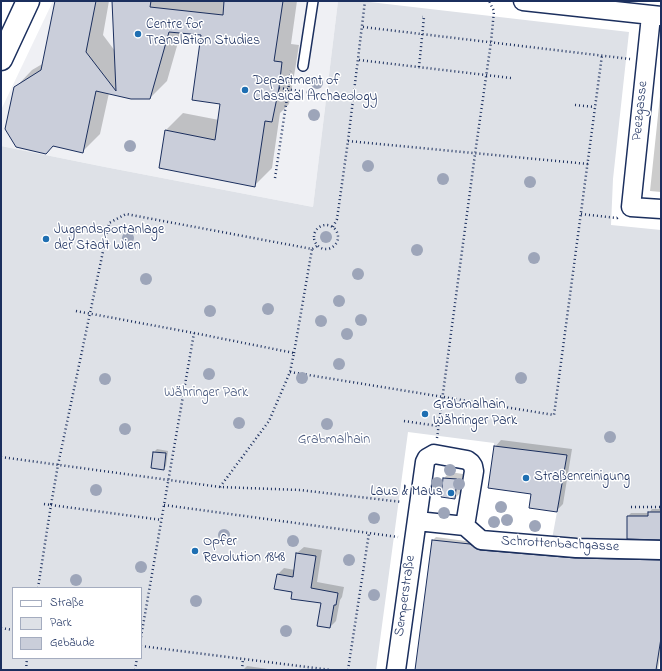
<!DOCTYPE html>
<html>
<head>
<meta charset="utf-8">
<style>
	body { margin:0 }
	#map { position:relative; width:662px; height:671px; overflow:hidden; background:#fff; font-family:"Indie Flower",sans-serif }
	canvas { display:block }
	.frame { position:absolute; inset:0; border:2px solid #1b2f5e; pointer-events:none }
	.legend { position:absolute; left:12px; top:587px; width:130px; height:72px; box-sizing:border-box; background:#fff; border:1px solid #a4acbf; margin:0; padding:5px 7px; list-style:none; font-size:12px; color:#1b2f5e }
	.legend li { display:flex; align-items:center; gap:8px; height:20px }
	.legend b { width:20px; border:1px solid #a4acbf }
</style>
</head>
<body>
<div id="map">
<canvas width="662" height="671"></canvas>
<div class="frame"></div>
<ul class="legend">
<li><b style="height:5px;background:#fff"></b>Straße</li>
<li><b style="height:11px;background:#dee1e7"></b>Park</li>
<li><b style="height:11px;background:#caceda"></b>Gebäude</li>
</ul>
</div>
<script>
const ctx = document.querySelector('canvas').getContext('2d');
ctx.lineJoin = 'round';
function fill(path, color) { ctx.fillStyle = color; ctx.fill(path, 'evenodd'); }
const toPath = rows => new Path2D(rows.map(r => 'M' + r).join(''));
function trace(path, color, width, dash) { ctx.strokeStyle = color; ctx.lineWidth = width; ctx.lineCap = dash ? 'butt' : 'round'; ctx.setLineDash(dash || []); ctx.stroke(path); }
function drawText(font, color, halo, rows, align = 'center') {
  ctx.font = font + ' "Indie Flower",sans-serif'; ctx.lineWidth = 3; ctx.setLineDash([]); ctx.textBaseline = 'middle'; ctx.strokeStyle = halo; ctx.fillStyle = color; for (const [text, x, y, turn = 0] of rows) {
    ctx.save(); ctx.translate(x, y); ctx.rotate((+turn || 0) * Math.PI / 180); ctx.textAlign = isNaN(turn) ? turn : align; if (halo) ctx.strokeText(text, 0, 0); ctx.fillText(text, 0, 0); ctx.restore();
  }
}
fill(toPath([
	[53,1,338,1,313,207,105,167,1,146,1,110]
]), '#eff0f4');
fill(toPath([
	[338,1,361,1,629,32,613,179,611,225,661,230,661,541,552,539,557,512,494,446,494,443,408,432,376,670,1,670,1,146,105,167,313,207],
	[13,588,141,588,141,658,13,658]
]), '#dee1e7');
fill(toPath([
	[56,1,109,1,103,35,115,51,113,1,297,1,291,44,299,45,295,70,289,104,280,113,272,168,255,185,160,167,166,130,183,113,219,120,221,103,202,34,181,32,167,81,150,98,109,93,100,134,83,151,15,88,32,70,44,63],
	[661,87,661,192,650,191],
	[501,440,572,449,563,504,556,511,532,493,495,447],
	[157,449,168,451,166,466,163,469,154,452],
	[450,472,463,474,461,492,455,498,444,478],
	[652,509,661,509,661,538,628,516,631,513,649,513],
	[436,537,473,542,661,558,661,651,658,670,416,670,433,540],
	[304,547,322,550,317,582,344,587,342,597,340,600,336,621,330,627,322,602,293,591,278,574,284,568,295,570,297,553],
	[247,666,275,670,243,670]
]), '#0003');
const building = toPath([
	[55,1,96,1,86,52,116,91,112,1,151,1,150,7,223,15,224,1,283,1,274,61,282,62,279,88,272,122,265,121,255,187,159,168,165,130,215,140,220,104,192,100,201,35,169,32,150,99,131,99,96,91,83,153,53,146,46,154,16,147,5,129,14,87,41,70,55,1],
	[494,446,567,455,557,512,529,508,531,494,488,488,494,446],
	[153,452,166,453,164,470,151,468,153,452],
	[443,478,457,479,455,499,441,497,443,478],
	[648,512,661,512,661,540,627,539,627,516,648,516,648,512],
	[432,540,470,544,480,550,575,558,661,560,661,638,656,670,415,670,432,540],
	[296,553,316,556,311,588,338,593,336,605,334,605,330,628,317,626,321,603,291,599,292,592,274,589,277,574,293,577,296,553]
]);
fill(building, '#caceda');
trace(building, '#1b2f5e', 1);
const lane = toPath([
	[303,66,313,1]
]);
const street = toPath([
	[523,1,661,16],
	[651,16,631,207,661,209],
	[465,526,481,540,576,548,661,550],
	[396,670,425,462,427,458,434,454,467,460,471,463,473,466,474,471,465,526,417,521]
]);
const secondary = toPath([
	[1,59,28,1]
]);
trace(lane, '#1b2f5e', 12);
trace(street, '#1b2f5e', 21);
trace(secondary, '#1b2f5e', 25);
trace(toPath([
	[363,27,630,59],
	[359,60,511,78],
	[419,67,424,17,422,17],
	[279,88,354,99],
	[575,105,595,107],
	[348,141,588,164],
	[275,178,291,71],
	[581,214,617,218,618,217],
	'314 237a12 12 0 1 1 24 0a12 12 0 1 1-24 0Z',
	[333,227,337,219,348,141,365,1],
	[76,311,194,333,294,353,290,372,269,421,220,487],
	[294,353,312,249],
	[290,372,554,415,602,55],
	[404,421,438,426],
	[437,438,475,154,491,42,494,11,489,1],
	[1,457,220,487,300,490,402,502],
	[44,504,51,505,58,465,109,223,126,214,312,249,317,246],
	[164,505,398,537],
	[631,507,661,507],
	[38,588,51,505,162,520],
	[1,628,13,630],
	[141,637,194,333],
	[141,646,331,670],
	[26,670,27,658],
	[135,670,137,658],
	[242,670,243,659],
	[348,670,369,533]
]), '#1b2f5e', 2.5, [1, 3]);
trace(lane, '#fff', 9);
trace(street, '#fff', 18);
trace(secondary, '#fff', 22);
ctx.fillStyle = '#9da5b9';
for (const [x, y] of [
	[317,83],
	[314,115],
	[130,146],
	[368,166],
	[443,179],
	[530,182],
	[326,237],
	[128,238],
	[417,250],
	[534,258],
	[358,274],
	[146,279],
	[339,301],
	[268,309],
	[210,311],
	[361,320],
	[321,321],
	[347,334],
	[339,364],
	[209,374],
	[302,378],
	[521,378],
	[105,379],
	[239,423],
	[327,424],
	[125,429],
	[610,437],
	[450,470],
	[437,483],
	[459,484],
	[96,490],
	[501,507],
	[444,513],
	[374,518],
	[507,520],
	[494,522],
	[535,526],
	[224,535],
	[293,541],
	[349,560],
	[141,567],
	[76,580],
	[374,595],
	[196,601],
	[286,631]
]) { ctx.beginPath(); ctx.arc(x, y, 6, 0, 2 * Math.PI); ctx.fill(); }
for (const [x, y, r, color] of [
	[138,34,4,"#1f6fb2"],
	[245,90,4,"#1f6fb2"],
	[46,239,4,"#1f6fb2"],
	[425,414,4,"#1f6fb2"],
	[526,478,4,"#1f6fb2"],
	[451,493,4,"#1f6fb2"],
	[195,551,4,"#1f6fb2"]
]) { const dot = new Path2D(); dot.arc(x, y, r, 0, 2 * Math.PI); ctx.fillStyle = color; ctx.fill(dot); trace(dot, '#fff', 1.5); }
drawText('14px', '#1b2f5e', '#fff', [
	["Centre for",146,26],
	["Translation Studies",146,42],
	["Department of",253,82],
	["Classical Archaeology",253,98],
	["Jugendsportanlage",54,231],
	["der Stadt Wien",54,247],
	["Grabmalhain",433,406],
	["Währinger Park",433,422],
	["Straßenreinigung",534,478],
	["Laus & Maus",443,493,"right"],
	["Opfer",203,543],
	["Revolution 1848",203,559]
], 'left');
drawText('14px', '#1b2f5e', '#fff', [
	["Peezgasse",641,111,-84],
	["Schrottenbachgasse",560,545,3],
	["Semperstraße",406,596,-82]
]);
drawText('14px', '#4c5c80', '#fff', [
	["Währinger Park",206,394],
	["Grabmalhain",334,441]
]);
</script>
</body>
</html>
